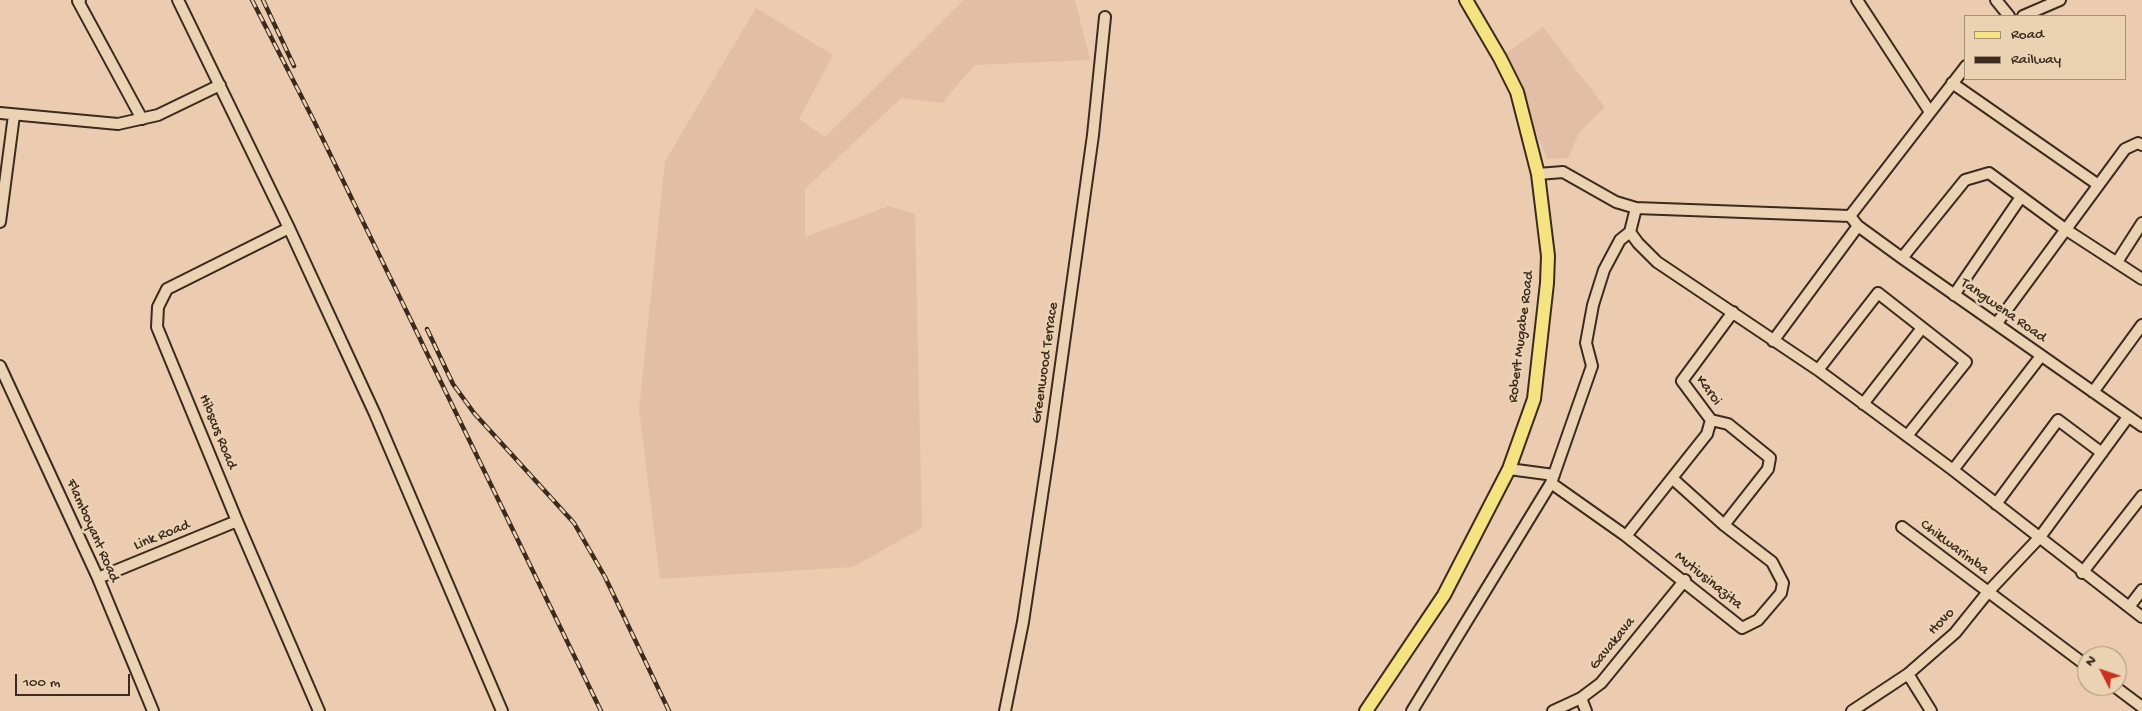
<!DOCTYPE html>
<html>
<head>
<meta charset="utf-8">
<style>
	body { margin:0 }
	#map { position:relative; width:2142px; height:711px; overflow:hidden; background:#ebccb1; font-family:"Gochi Hand",sans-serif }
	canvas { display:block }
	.legend { position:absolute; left:1964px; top:15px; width:162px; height:65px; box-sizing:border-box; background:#ebd2b3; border:1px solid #a58f77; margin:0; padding:6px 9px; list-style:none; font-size:15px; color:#3b2a1e }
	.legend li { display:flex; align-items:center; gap:10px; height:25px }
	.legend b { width:25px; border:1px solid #a58f77 }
	.north { position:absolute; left:2077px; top:646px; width:50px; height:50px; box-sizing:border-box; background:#ebd2b3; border:1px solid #a58f77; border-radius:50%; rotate:311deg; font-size:14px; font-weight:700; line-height:20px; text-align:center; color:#3b2a1e }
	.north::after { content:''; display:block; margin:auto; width:18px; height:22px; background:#c8321e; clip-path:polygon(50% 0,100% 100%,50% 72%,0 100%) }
	.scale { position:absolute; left:15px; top:674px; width:115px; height:22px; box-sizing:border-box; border:2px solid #3b2a1e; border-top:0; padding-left:6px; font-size:15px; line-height:18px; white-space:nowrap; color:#3b2a1e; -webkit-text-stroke:4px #ebd2b3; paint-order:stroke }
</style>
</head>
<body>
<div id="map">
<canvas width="2142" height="711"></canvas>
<ul class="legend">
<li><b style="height:6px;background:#f5e381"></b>Road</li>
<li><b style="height:6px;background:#3b2a1e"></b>Railway</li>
</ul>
<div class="north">N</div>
<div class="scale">100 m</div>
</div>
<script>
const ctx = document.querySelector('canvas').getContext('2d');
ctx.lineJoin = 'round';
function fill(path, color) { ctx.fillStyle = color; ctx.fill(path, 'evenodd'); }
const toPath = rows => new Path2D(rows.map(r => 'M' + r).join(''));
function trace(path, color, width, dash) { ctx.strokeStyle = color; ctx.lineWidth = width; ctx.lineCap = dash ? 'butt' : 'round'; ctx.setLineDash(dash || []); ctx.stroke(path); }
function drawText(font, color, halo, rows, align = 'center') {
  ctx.font = font + ' "Gochi Hand",sans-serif'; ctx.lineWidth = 5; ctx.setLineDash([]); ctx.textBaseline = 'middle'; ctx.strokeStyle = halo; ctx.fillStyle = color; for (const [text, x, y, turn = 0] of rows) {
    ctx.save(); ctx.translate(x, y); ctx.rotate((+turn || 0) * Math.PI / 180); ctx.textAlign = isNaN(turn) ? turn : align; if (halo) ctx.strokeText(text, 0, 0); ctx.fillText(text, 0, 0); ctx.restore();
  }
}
fill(toPath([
	[964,0,1075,0,1090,60,975,65,942,103,901,98,805,189,805,237,889,206,915,214,922,528,853,567,660,579,639,409,665,161,756,8,833,55,799,119,825,137],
	[1543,27,1605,107,1579,133,1568,158,1547,159,1504,55]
]), '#e3bea7');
const minor = toPath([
	[80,0,78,1,142,119],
	[178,0,289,228,375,414,502,711],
	[1857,0,1930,112],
	[1996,0,2009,16],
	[2023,16,2060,0],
	[1952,83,2097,184],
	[0,113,118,124,158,115,220,85],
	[1538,174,1563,172,1616,202,1636,208,1850,216,1966,66],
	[1636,208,1630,232,1638,243,1657,262,1818,370,1953,470,2142,617],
	[1850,216,1858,226,1902,258,2142,426],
	[0,222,14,115],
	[289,228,167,289,158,307,157,327,237,521,319,711],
	[1902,258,1965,180,1989,173,2065,229,2142,279],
	[2117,262,2142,223],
	[1954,295,2021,197],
	[1997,323,2125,149,2138,143,2142,145],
	[1773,341,1858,226],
	[0,366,98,578,153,711],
	[1818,370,1878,293,1966,362,1907,436],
	[2093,392,2142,325],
	[1863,404,1922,328],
	[1711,420,1728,424,1770,458,1768,469,1724,525],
	[1509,469,1554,475],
	[1953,470,2041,356],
	[1551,483,1626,536,1742,628,1758,620,1781,593,1783,583,1772,562,1724,525,1673,479],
	[1996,504,2058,420,2102,453],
	[1902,527,2087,666],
	[1626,536,1707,434,1711,420,1682,381,1733,312],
	[2082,573,2142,496],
	[98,578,237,521],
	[2129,607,2142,590],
	[1908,674,1931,711],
	[2114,686,2142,707],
	[1581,698,1586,711],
	[1005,711,1023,622,1051,436,1093,135,1105,17],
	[1412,711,1551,483,1592,366,1586,343,1593,305,1604,270,1620,240,1630,232],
	[1553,711,1581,698,1601,683,1685,580],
	[1852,711,1908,674,1955,633,1988,592,2040,537,2128,417]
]);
const major = toPath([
	[1366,711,1444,595,1509,469,1534,399,1547,283,1548,256,1538,174,1517,92,1500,58,1466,0]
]);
trace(minor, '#3b2a1e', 14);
trace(major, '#3b2a1e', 16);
trace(minor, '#ebd2b3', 10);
trace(major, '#f5e381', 12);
const rail = toPath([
	[252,0,314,121,601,711],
	[263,0,294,66],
	[427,329,453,384,474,413,574,523,605,577,669,711]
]);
trace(rail, '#3b2a1e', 4.5);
trace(rail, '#ebd2b3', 2.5, [8]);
drawText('15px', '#3b2a1e', '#ebd2b3', [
	["Tangwena Road",2003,311,35],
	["Robert Mugabe Road",1522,337,-83],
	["Greenwood Terrace",1046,363,-82],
	["Karoi",1708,391,53],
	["Hibscus Road",217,432,68],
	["Flamboyant Road",92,531,66],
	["Link Road",162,536,-22],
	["Chikwarimba",1954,548,37],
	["Mutiusinazita",1708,581,39],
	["Hovo",1942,622,-46],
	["Gavakava",1613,644,-51]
]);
</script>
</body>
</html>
